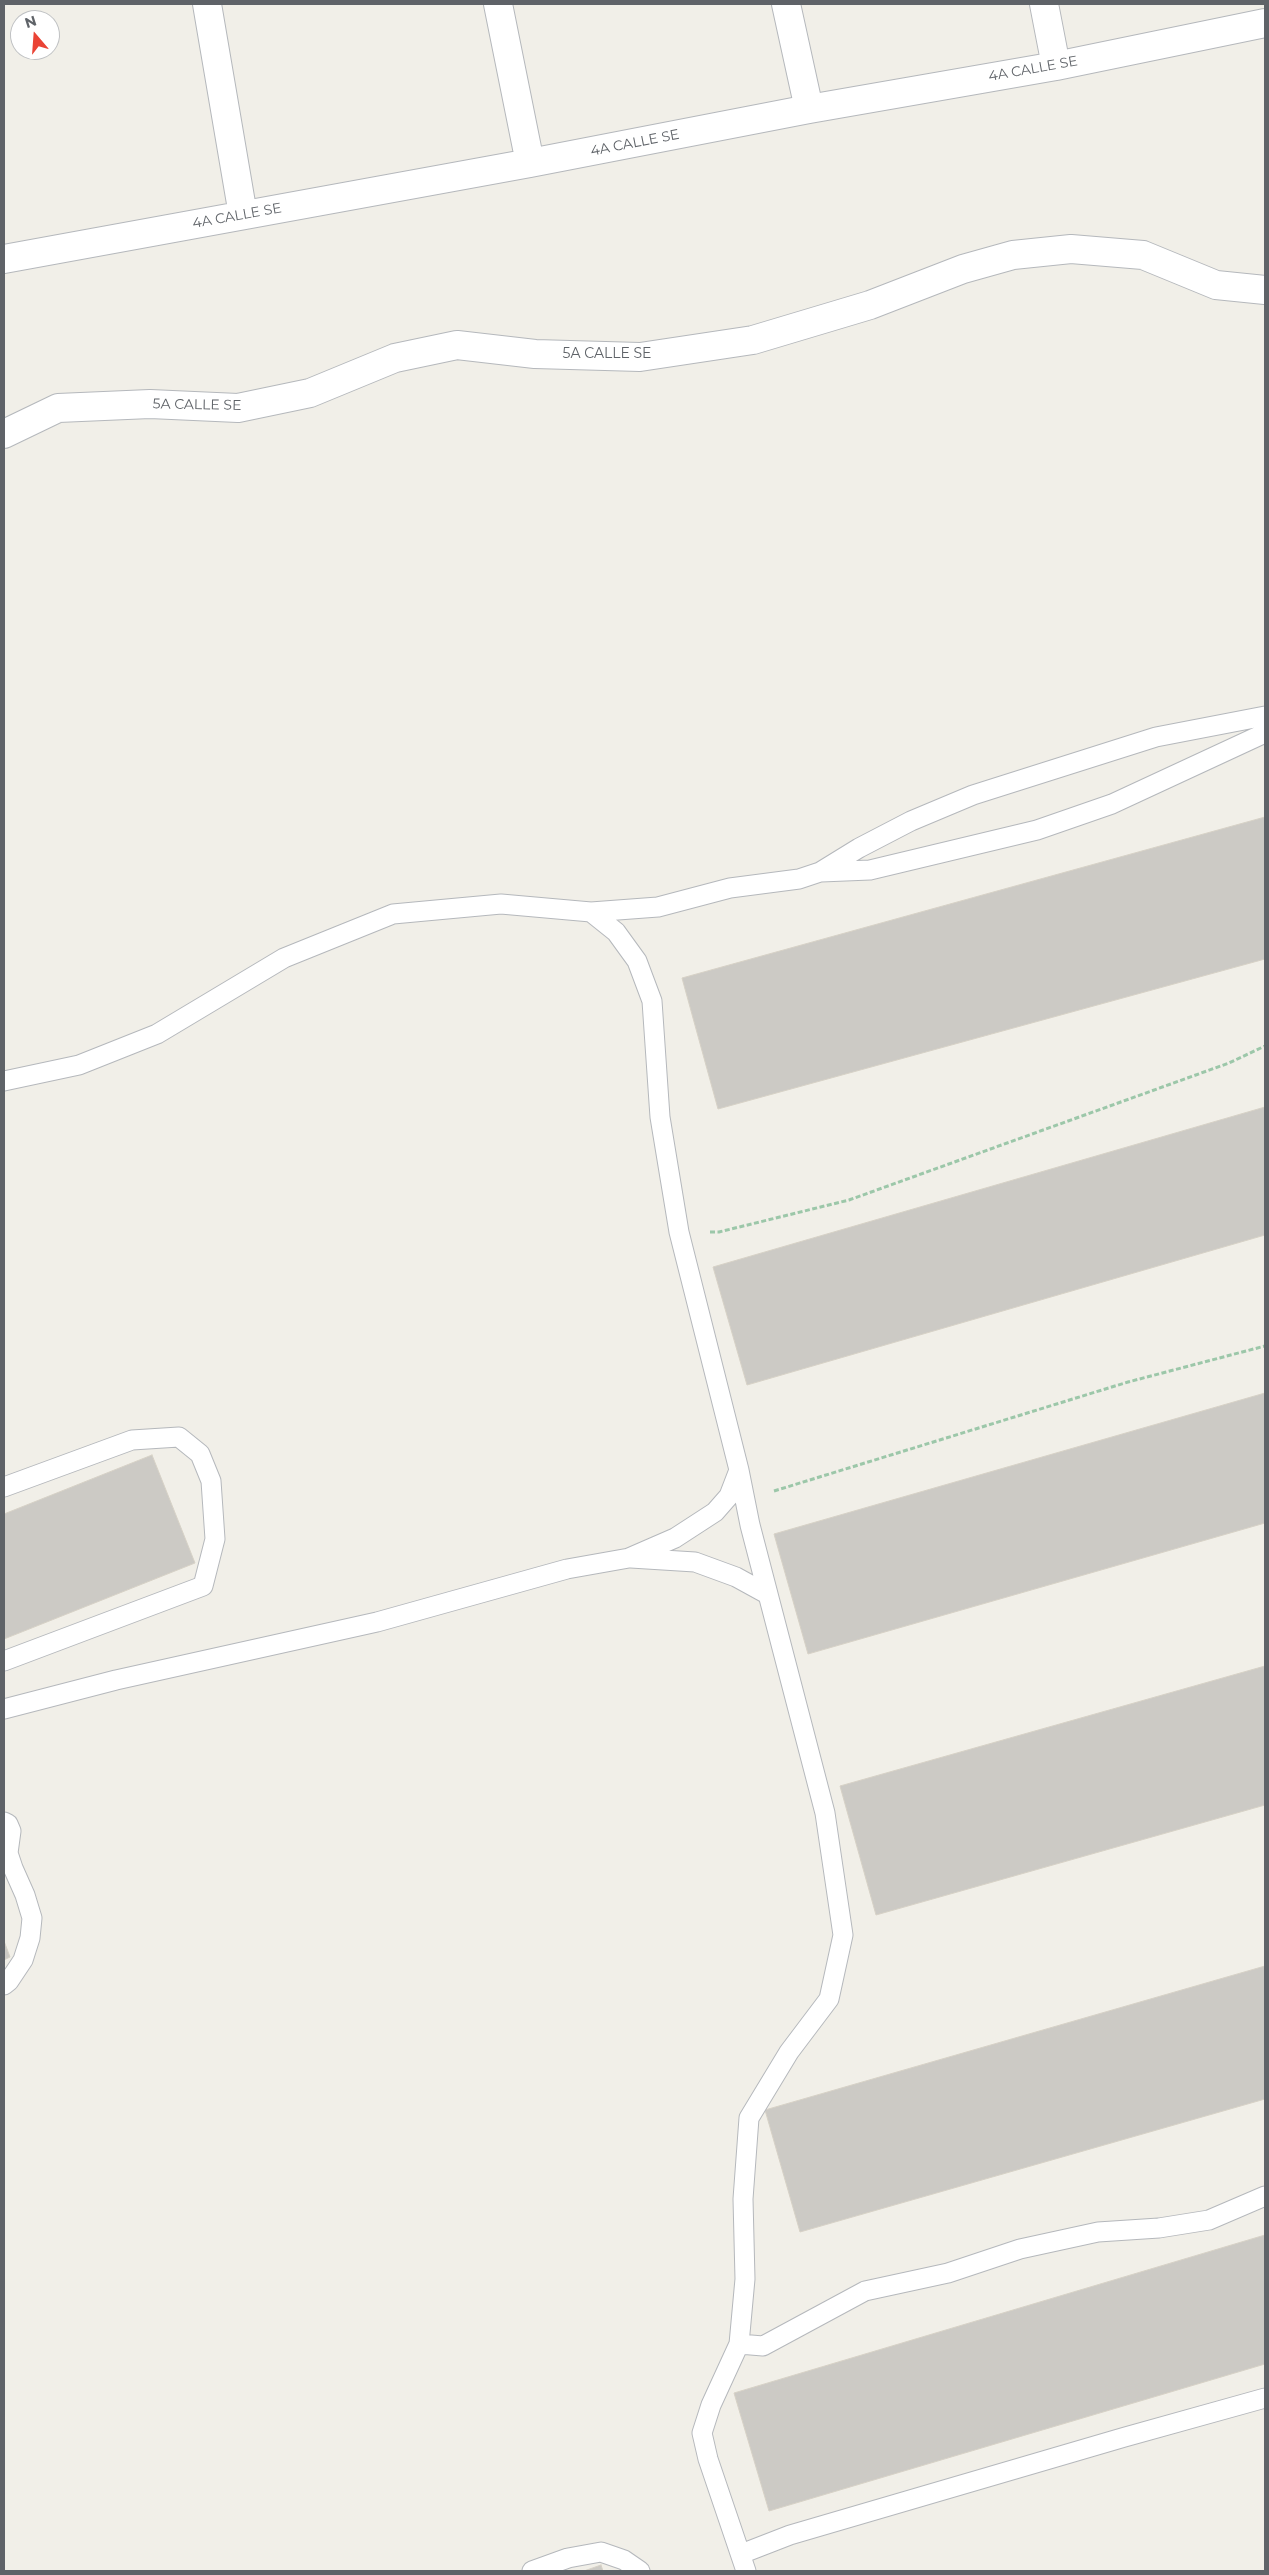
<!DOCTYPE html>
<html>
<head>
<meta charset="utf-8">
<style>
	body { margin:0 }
	#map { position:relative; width:1269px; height:2575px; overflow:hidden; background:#f1efe8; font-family:Montserrat,sans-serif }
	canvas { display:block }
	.frame { position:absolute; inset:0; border:5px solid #5f6368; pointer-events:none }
	.north { position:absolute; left:10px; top:10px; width:50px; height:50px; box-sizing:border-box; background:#fff; border:1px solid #bfc1c3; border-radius:50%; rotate:342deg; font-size:14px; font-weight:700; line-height:20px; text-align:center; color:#5f6368 }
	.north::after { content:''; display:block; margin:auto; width:18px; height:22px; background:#ea4335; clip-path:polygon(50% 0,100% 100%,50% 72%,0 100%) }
</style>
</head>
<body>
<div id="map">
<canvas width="1269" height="2575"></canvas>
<div class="frame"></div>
<div class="north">N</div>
</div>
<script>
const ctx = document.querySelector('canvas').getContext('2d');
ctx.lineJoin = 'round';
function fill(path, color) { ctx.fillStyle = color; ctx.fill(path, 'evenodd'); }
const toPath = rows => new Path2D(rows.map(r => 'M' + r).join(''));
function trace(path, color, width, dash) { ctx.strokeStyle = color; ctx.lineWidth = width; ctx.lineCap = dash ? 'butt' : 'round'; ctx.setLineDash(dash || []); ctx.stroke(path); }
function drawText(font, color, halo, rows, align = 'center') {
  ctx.font = font + ' Montserrat,sans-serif'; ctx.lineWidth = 4; ctx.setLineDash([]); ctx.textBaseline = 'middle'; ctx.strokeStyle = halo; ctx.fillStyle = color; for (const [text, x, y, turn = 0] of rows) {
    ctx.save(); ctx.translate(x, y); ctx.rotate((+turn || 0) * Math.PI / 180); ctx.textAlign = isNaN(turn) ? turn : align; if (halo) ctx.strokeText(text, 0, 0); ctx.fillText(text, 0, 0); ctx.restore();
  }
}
const building = toPath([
	[1265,817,1265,959,718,1109,682,978,1265,817],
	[1265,1107,1265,1235,747,1385,713,1267,1265,1107],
	[1265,1393,1265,1523,808,1654,774,1534,1265,1393],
	[152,1455,195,1563,4,1639,4,1514,152,1455],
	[1265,1666,1265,1805,876,1915,840,1786,1265,1666],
	[4,1941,10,1957,4,1960,4,1941],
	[1265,1966,1265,2099,800,2232,765,2110,1265,1966],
	[1265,2235,1265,2364,769,2511,734,2393,1265,2235],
	[601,2565,603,2571,584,2571,601,2565]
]);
fill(building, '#cccac5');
trace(building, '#d6d1c6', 1);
const service = toPath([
	[821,872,870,870,1037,830,1112,804,1265,733],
	[591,912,616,932,637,961,652,1001,660,1117,679,1232,739,1470,750,1525,825,1813,843,1935,829,1999,789,2052,749,2118,743,2199,745,2279,739,2344,711,2405,702,2433,708,2459,746,2571],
	[4,1081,79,1065,157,1034,284,958,393,914,501,904,591,912,658,907,730,888,799,879,820,872,859,848,911,821,973,795,1156,737,1265,716],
	[4,1487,132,1440,179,1437,200,1454,211,1481,215,1539,203,1586,4,1661],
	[631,1558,695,1562,736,1577,767,1594],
	[4,1709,116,1680,377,1622,567,1569,629,1558,675,1538,715,1512,729,1496,739,1470],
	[4,1822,8,1824,11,1831,8,1853,13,1868,25,1895,32,1918,30,1938,23,1960,9,1981,4,1985],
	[739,2344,763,2346,865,2291,948,2273,1020,2249,1098,2232,1159,2228,1209,2220,1265,2196],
	[741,2554,790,2535,1125,2437,1265,2398],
	[532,2571,568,2558,601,2552,624,2560,640,2571]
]);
const minor = toPath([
	[207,4,243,215],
	[498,4,530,163],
	[786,4,809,109],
	[1044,4,1056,66],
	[4,259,530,163,809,109,1056,66,1265,23],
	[4,434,58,408,150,404,238,408,310,393,395,358,457,345,535,354,640,357,753,340,870,305,963,269,1013,255,1071,249,1143,255,1216,285,1265,290]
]);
trace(service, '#b5b8bc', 21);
trace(minor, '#b5b8bc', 30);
trace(toPath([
	[710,1232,719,1232,849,1200,1229,1063,1265,1046],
	[774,1491,1128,1382,1265,1346]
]), '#9cc7a9', 3, [5, 2.5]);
trace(service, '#fff', 19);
trace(minor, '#fff', 28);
drawText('14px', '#5f6368', '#fff', [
	["4A CALLE SE",1033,69,-10],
	["4A CALLE SE",635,143,-11],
	["4A CALLE SE",237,216,-10],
	["5A CALLE SE",607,354],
	["5A CALLE SE",197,405,1]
]);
</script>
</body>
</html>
